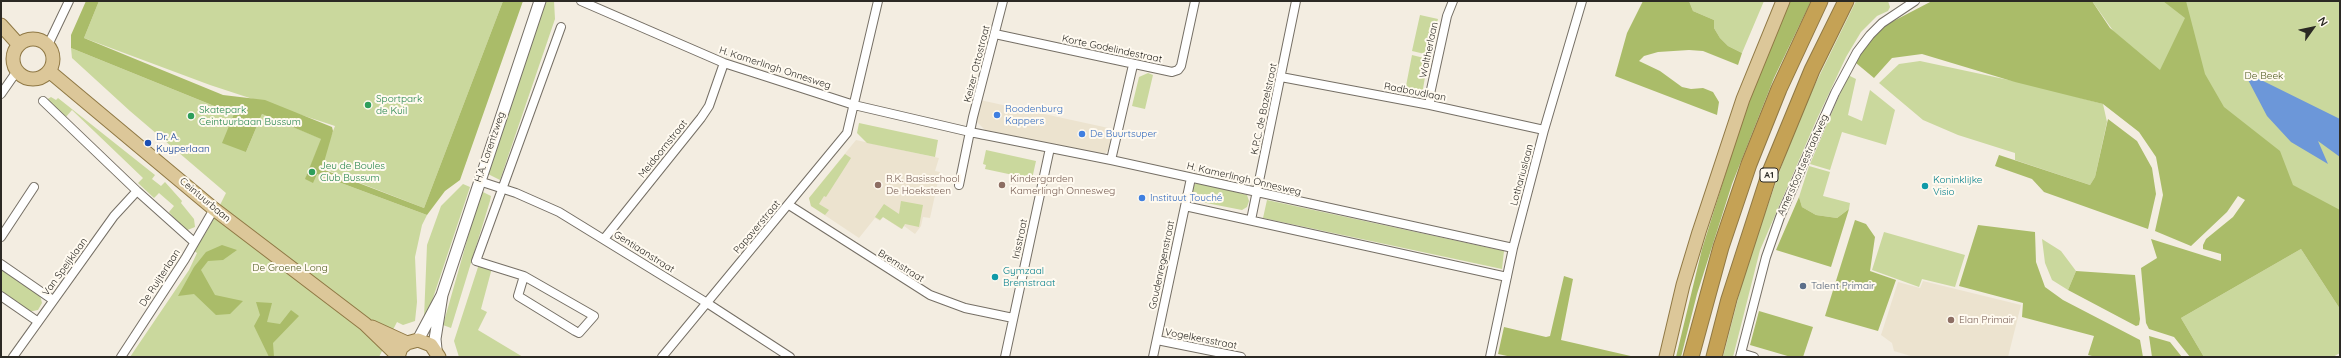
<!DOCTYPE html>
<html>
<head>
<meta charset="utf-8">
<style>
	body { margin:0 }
	#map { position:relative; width:2341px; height:358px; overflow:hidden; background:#f3ede1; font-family:Quicksand,sans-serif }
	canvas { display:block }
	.frame { position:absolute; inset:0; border:2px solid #2b2924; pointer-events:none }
	.north { position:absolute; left:2293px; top:8px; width:40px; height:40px; -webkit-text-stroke:3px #fffaf0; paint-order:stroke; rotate:57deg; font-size:11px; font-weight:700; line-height:16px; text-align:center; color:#2b2924 }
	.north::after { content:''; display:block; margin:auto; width:14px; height:18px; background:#2b2924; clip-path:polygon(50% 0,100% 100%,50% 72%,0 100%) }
</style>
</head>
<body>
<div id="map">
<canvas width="2341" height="358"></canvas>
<div class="frame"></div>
<div class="north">N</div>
</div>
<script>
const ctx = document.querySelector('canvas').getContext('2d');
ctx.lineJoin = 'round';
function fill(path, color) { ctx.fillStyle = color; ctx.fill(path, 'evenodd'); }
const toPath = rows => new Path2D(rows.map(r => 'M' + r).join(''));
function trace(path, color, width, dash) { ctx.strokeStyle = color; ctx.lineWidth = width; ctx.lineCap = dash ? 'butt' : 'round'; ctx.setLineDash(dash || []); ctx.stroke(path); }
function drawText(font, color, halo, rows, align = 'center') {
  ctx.font = font + ' Quicksand,sans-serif'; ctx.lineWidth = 4; ctx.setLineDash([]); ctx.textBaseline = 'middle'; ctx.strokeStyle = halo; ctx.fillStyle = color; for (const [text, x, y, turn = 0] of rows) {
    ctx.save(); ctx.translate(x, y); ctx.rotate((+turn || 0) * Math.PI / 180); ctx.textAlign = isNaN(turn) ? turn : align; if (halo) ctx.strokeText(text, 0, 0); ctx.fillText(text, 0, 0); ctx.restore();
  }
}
fill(toPath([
	[980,100,1113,129,1110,140,1113,141,1112,147,1104,154,1099,154,985,130,977,122],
	[856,140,939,158,935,171,940,172,930,218,923,217,921,226,915,234,904,226,901,229,883,217,880,221,875,218,859,238,811,206,809,198],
	[1923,281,2021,305,2008,357,1914,357,1894,351,1892,343,1881,335,1898,282,1920,288]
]), '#ece3cf');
fill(toPath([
	[99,1,503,1,424,208,319,167,335,126,210,85,84,38],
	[546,1,554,1,555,19,500,180,486,173],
	[1689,1,1764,1,1742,53,1728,46,1720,38,1714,28,1714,20,1693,11],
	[1856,1,1888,1,1890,7,1888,11,1877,16,1861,32,1846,57,1816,121,1760,250,1733,357,1723,357,1746,268,1783,162,1805,105],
	[2092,1,2340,1,2340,216,2308,202,2114,32],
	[1420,15,1438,19,1429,55,1412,51],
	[71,48,234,114,246,152,262,114,322,139,306,177,317,174,427,215,422,225,415,257,417,302,415,321,403,325,397,322,379,357,130,357,189,270,197,253,194,251,207,231,226,193,130,111,72,58],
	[1412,55,1428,59,1422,95,1405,91],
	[1920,61,2037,86,2103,104,2107,122,2095,177,2090,185,2015,160,2015,153,1958,135,1923,120,1879,83,1899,64],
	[1148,73,1153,75,1145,109,1132,106,1139,77],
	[1848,75,1856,79,1848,115,1862,121,1870,90,1895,110,1886,145,1842,132,1830,170,1810,164],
	[51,97,56,100,58,98,155,175,152,179,161,186,165,182,182,201,181,203,194,219,195,227,185,231,169,212,174,206,159,193,154,198,138,183,143,178,72,110,65,118,46,100],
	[859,123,938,140,935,157,867,143,857,133],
	[986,150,1036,161,1032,179,985,169,986,165,983,164],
	[845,154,851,158,826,197,824,196,819,204,829,210,825,215,811,206,809,198],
	[1809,166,1830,172,1823,196,1850,203,1849,209,1837,218,1816,215,1802,207,1799,197],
	[1201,183,1247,195,1249,201,1247,207,1242,210,1196,201,1191,195,1191,189,1195,184],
	[463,184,470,187,426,319,424,318,427,245,441,206],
	[481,191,491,196,490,201,451,328,443,325],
	[1267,200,1504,251,1502,269,1263,218],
	[901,201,923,205,919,227,905,224,902,229,883,217,880,220,875,217,884,204,899,214],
	[1884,232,1965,255,1955,287,1922,279,1919,287,1872,270],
	[2042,239,2061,251,2076,271,2068,290,2052,280,2045,263],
	[2301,249,2340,309,2340,353,2333,357,2204,357,2181,318],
	[479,264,492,268,481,309,487,312,478,330,523,357,459,357,454,341],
	[1,266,17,278,16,280,23,285,25,283,40,295,42,303,38,310,28,312,1,290]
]), '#cad89d');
fill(toPath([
	[86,1,99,1,84,38,223,95,265,100,332,127,333,131,322,169,424,208,503,1,523,1,460,180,445,191,427,215,317,174,313,183,305,179,321,139,262,114,246,152,222,143,234,114,71,48,71,35],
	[1643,1,1689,1,1693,11,1714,20,1714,28,1720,38,1728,46,1742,53,1738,65,1703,51,1689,50,1658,52,1644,56,1639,61,1660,71,1682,87,1691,89,1703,88,1713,92,1719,102,1717,115,1615,76,1627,33],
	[1788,1,1811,1,1774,78,1732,184,1697,294,1681,357,1676,357,1702,249,1723,182,1742,121],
	[1932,1,2092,1,2110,28,2160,70,2185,18,2163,1,2186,1,2205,74,2224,107,2280,151,2293,185,2340,210,2340,309,2301,249,2181,318,2204,357,2190,357,2174,337,2149,329,2146,323,2141,268,2157,258,2151,239,2221,261,2221,254,2203,249,2203,245,2206,239,2233,217,2245,200,2238,196,2227,212,2191,246,2155,231,2163,195,2156,157,2139,132,2103,104,2015,82,1922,54,1892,58,1874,78,1856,63,1864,48,1884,26],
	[2108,119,2137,141,2152,168,2156,194,2148,229,2044,192,2032,179,1995,166,1999,155,2090,185,2095,177],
	[1799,197,1802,207,1816,215,1837,218,1849,209,1831,267,1776,250],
	[1855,220,1866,224,1875,237,1870,271,1896,280,1878,331,1825,316],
	[1978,225,2035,232,2036,262,2045,287,2063,300,2140,340,2143,357,2096,357,2088,355,2094,336,2022,317,2023,303,1959,286],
	[222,245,237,250,223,260,208,261,201,270,215,295,243,301,230,314,216,315,194,294,178,296,194,267,206,252],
	[2076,271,2135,275,2140,319,2139,325,2136,326,2068,290],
	[1564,276,1573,279,1561,340,1635,357,1512,357,1498,354,1504,327,1546,337,1550,336],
	[256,302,272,303,267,322,280,324,291,310,299,316,273,343,274,357,269,357,254,326,260,315],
	[1759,311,1813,327,1803,357,1791,357,1750,345],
	[2149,336,2170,342,2182,357,2152,357]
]), '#aabc69');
fill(toPath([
	[2249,74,2340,119,2340,157,2318,141,2328,164,2291,142,2267,116,2246,76]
]), '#6c97d9');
const minor = toPath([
	[581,1,724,63,854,105,970,132,1111,160,1513,248],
	[995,34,1172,72,1178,70,1181,66,1195,1],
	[48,45,69,1],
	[1281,77,1430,105,1544,130],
	[1,94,17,71],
	[43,101,137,191,194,242],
	[1430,105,1430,94,1447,16,1453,1],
	[1111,160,1133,65],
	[479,181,516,193,559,212,707,303,790,357],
	[959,185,973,117,1003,1],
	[789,205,930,295,965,308,1013,318],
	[1185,206,1507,277],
	[1251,220,1296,1],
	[1,237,34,187],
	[604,239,701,118,709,106,724,63],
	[1,264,53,300],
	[524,276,518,296,575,331,579,333,594,316,524,276,476,261,561,27],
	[1,296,37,321],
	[1157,340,1241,357],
	[1741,353,1754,357],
	[13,357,114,216,137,191],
	[121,357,185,259,214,209],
	[662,357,847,133,878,1],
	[1005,357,1050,148],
	[1153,357,1191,178],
	[1490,357,1513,248,1544,130,1582,1],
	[1740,357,1766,257,1780,217,1835,93,1857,52,1870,35,1882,23,1915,1]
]);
const tertiary = toPath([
	[442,295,540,1],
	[418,340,442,295,435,339,436,349]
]);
const primary = toPath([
	[1,25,19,45],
	'13 59a20 20 0 1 1 40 0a20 20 0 1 1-40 0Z',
	[49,71,214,209,365,324,398,356],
	[372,327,407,343],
	[398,357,401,348,407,343,418,340,431,345,439,357],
	[1666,357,1683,285,1699,232,1743,99,1783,1]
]);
const motorway = toPath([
	[1691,357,1721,247,1749,164,1779,89,1820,1],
	[1714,357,1729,299,1770,172,1812,70,1846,1]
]);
trace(minor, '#756f65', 10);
trace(tertiary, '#756f65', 13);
trace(primary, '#8f7844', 15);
trace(motorway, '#8f7844', 17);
trace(minor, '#fff', 8);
trace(tertiary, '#fff', 11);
trace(primary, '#dcc799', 13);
trace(motorway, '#c5a255', 15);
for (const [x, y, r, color] of [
	[368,105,4,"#2e9e5b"],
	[997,115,4,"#3f7fe0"],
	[191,116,4,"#2e9e5b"],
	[1082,134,4,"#3f7fe0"],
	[148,143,4,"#1a4fb4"],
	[312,172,4,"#2e9e5b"],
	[878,185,4,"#8d6e63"],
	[1002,185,4,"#8d6e63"],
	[1925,186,4,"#0f9aa8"],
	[1142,198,4,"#3f7fe0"],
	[995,277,4,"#0f9aa8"],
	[1803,286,4,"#5c6f8a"],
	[1951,320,4,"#8d6e63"]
]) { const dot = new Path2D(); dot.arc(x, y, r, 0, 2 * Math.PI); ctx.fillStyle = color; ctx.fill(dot); trace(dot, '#fffaf0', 1.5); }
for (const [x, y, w] of [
	[1769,175,18]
]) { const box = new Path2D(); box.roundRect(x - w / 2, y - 7, w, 14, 3); ctx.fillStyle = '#fffaf0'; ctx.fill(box); trace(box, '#2b2924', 1); }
drawText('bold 9px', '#2b2924', null, [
	["A1",1769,175]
]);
drawText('10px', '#2b2924', '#fffaf0', [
	["Korte Godelindestraat",1112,49,12],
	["Waltherlaan",1429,50,-78],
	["Keizer Ottostraat",977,64,-76],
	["H. Kamerlingh Onnesweg",775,68,18],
	["Radboudlaan",1415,92,11],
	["K.P.C. de Bazelstraat",1264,109,-78],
	["H.A. Lorentzweg",490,147,-71],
	["Meidoornstraat",663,149,-51],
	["Amersfoortsestraatweg",1803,165,-66],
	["Lothariuslaan",1522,175,-75],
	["H. Kamerlingh Onnesweg",1244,179,13],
	["Ceintuurbaan",205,200,40],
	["Papaverstraat",757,227,-50],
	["Irisstraat",1020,239,-78],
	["Gentiaanstraat",644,252,32],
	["Goudenregenstraat",1162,265,-78],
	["Bremstraat",901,266,32],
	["Van Speijklaan",65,267,-54],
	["De Ruijterlaan",160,278,-57],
	["Vogelkersstraat",1201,339,11]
]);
drawText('10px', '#535e23', '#fffaf0', [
	["De Beek",2264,76],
	["De Groene Long",290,268]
]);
drawText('10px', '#27864d', '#fffaf0', [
	["Sportpark",376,99],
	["de Kuil",376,111],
	["Skatepark",199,110],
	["Ceintuurbaan Bussum",199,122],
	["Jeu de Boules",320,166],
	["Club Bussum",320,178]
], 'left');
drawText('10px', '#366cbe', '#fffaf0', [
	["Roodenburg",1005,109],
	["Kappers",1005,121],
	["De Buurtsuper",1090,134],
	["Instituut Touché",1150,198]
], 'left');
drawText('10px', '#164399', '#fffaf0', [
	["Dr. A.",156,137],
	["Kuyperlaan",156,149]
], 'left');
drawText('10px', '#785e54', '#fffaf0', [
	["R.K. Basisschool",886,179],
	["De Hoeksteen",886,191],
	["Kindergarden",1010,179],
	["Kamerlingh Onnesweg",1010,191],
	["Elan Primair",1959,320]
], 'left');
drawText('10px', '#0d838f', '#fffaf0', [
	["Koninklijke",1933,180],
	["Visio",1933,192],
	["Gymzaal",1003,271],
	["Bremstraat",1003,283]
], 'left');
drawText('10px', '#4e5e75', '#fffaf0', [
	["Talent Primair",1811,286]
], 'left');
</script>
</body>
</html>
